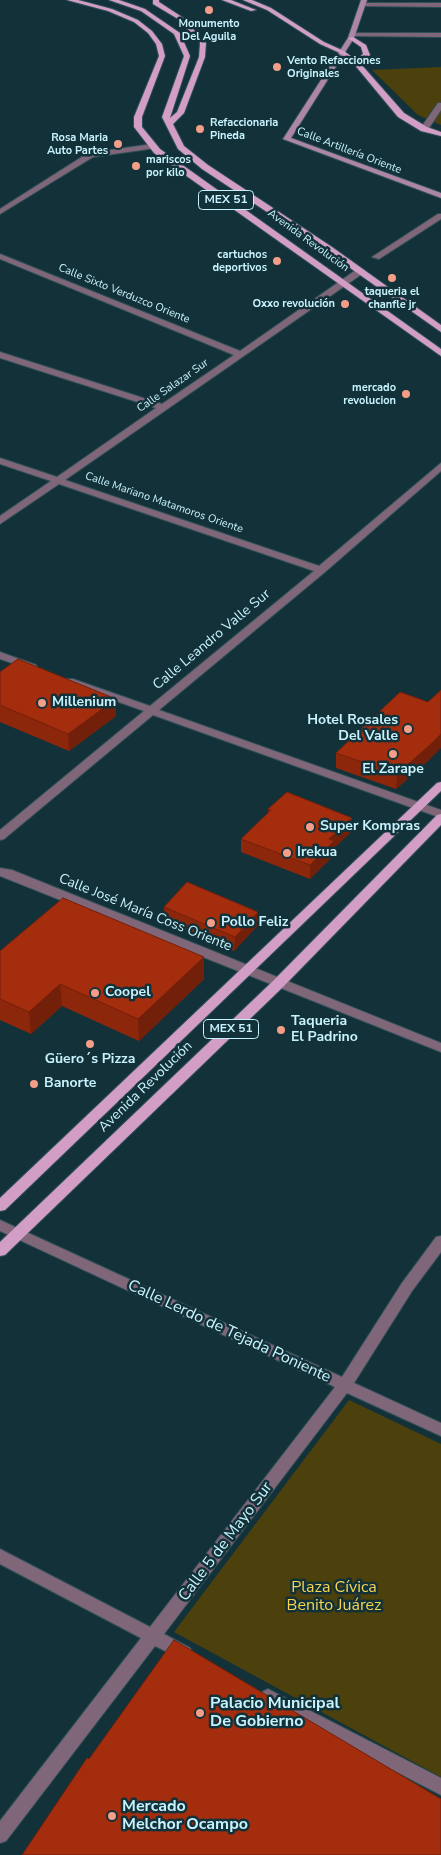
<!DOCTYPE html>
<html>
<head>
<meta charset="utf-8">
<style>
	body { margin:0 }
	canvas { display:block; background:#123138 }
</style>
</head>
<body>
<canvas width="441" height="1855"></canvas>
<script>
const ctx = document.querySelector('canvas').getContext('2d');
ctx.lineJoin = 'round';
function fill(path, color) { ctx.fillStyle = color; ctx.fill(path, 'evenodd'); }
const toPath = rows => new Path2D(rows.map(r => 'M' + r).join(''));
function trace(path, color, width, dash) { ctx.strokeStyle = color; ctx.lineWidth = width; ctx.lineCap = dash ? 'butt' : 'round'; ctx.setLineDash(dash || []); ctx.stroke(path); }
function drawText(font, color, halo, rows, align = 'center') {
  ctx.font = font + ' "Nunito Sans",sans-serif'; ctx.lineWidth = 5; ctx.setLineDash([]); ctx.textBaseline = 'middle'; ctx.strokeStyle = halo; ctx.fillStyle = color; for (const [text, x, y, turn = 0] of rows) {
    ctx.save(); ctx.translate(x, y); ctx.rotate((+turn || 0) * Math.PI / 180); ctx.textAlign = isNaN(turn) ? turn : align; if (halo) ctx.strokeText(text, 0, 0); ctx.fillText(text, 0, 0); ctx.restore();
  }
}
fill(toPath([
	[441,67,441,125,418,115,372,70],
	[349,1400,441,1444,441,1777,174,1632]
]), '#4c400c');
const street = toPath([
	[363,3,441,3,441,7,361,6,360,5,363,3],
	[352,33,441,33,441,37,350,36,349,35,352,33],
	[438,103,441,103,441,110,427,131,421,131,420,129,438,103],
	[153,144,157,146,156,148,93,157,0,214,0,209,88,153,153,144],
	[438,214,441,214,441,219,379,259,372,257,438,214],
	[0,254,240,351,356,270,362,270,362,274,65,480,319,566,441,463,441,471,325,572,159,710,441,810,441,818,153,715,4,839,0,840,0,830,144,711,65,683,64,681,65,679,73,679,150,706,314,571,59,484,0,524,0,516,51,481,0,464,0,458,57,477,156,408,0,358,0,352,162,404,234,355,0,259,0,254],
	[0,652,36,665,37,667,32,670,0,659,0,652],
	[0,868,12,870,441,1043,441,1052,0,876,0,868],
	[0,1220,342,1377,402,1283,436,1237,441,1236,441,1252,412,1291,354,1383,441,1423,441,1436,347,1393,164,1634,190,1648,193,1653,190,1658,184,1660,155,1646,6,1841,0,1843,0,1821,141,1638,0,1564,0,1549,150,1627,335,1387,0,1231,0,1220],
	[268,1689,441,1778,441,1795,262,1702,259,1697,262,1692,268,1689]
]);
const secondary = toPath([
	[361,0,367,0,354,38,291,138,441,193,441,198,283,139,348,38,361,0]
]);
const primary = toPath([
	[67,0,78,0,112,9,138,20,152,31,162,44,165,56,142,117,142,127,160,149,441,349,441,356,154,153,134,127,134,117,159,56,156,44,148,33,134,22,108,11,67,0],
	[109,0,119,0,145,9,180,33,190,56,170,118,177,112,199,57,200,43,178,19,153,4,153,0,159,0,159,2,182,17,206,43,205,57,184,113,173,124,184,146,208,165,332,247,441,325,441,332,326,251,202,169,178,149,162,117,184,56,174,34,141,11,109,0],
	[222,0,231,0,256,10,251,11,222,0],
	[243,0,252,0,271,8,324,42,344,51,356,60,363,54,361,47,348,38,353,37,366,45,370,55,360,63,404,113,427,127,441,132,441,136,421,131,398,117,354,64,340,53,320,44,267,10,243,0],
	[441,782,441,791,5,1210,0,1211,0,1198,437,783,441,782],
	[441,814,441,825,283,987,5,1255,0,1256,0,1242,273,981,437,815,441,814]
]);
trace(street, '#2f5058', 2);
trace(secondary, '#2f5058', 2);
trace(primary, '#2f5058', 2);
fill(street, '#7f6679');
fill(secondary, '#ae86a5');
fill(primary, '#d29ec6');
fill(toPath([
	[0,672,116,716,69,751,0,722],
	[336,753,430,759,396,789,336,768],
	[268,809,352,818,352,831,334,848,334,855,310,879,241,852,241,839,268,813],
	[164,907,258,912,258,925,234,951,164,920],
	[0,951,204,979,139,1041,62,1006,31,1034,0,1020]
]), '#8d270c');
fill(toPath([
	[116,699,116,716,69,751,68,734],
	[441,734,441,748,430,759,396,789,397,774],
	[352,818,352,831,334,848,334,855,310,879,310,865,329,839],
	[258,912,258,925,234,951,235,937],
	[204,957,204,979,139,1041,138,1019],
	[60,984,62,1006,31,1034,29,1012]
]), '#73200a');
const building = toPath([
	[18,659,116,699,68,734,0,705,0,672,18,659],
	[441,690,441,734,431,744,397,774,336,753,400,692,428,702,441,690],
	[287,792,352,818,329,839,334,841,310,865,241,839,271,810,268,809,287,792],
	[187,882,258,912,235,937,164,907,187,882],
	[63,898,204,957,138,1019,60,984,29,1012,0,999,0,951,63,898],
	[174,1640,441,1799,441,1855,22,1855,87,1758,89,1759,174,1640]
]);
fill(building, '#a42d0e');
trace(building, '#73200a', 1);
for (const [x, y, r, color] of [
	[209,10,5,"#f49e89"],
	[277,67,5,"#f49e89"],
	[200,129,5,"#f49e89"],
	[118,144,5,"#f49e89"],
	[136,166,5,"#f49e89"],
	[277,261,5,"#f49e89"],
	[392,278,5,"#f49e89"],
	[345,304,5,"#f49e89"],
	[406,394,5,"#f49e89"],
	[42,703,5,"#f49e89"],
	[408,729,5,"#f49e89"],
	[393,754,5,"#f49e89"],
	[310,827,5,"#f49e89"],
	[287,853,5,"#f49e89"],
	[211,923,5,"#f49e89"],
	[95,993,5,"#f49e89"],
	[281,1030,5,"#f49e89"],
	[90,1044,5,"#f49e89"],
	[34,1084,5,"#f49e89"],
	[200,1713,5,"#f49e89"],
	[112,1816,5,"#f49e89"]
]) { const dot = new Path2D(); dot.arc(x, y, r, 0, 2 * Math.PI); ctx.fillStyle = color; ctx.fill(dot); trace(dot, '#123138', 2); }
drawText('bold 11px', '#c7f3fe', '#123138', [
	["Monumento",209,24,"center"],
	["Del Aguila",209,37,"center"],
	["Vento Refacciones",287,61,"left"],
	["Originales",287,74,"left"],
	["Refaccionaria",210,123,"left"],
	["Pineda",210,136,"left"],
	["Rosa Maria",108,138],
	["Auto Partes",108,151],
	["mariscos",146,160,"left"],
	["por kilo",146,173,"left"],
	["cartuchos",267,255],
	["deportivos",267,268],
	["taqueria el",392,292,"center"],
	["chanfle jr",392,305,"center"],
	["Oxxo revolución",335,304],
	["mercado",396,388],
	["revolucion",396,401]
], 'right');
drawText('11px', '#c7f3fe', '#123138', [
	["Calle Artillería Oriente",349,151,21],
	["Avenida Revolución",308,241,36],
	["Calle Sixto Verduzco Oriente",124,294,22],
	["Calle Salazar Sur",173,386,-35],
	["Calle Mariano Matamoros Oriente",164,503,19]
]);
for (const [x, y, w] of [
	[226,200,55],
	[231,1029,55]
]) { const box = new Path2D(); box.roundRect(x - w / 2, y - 9.5, w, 19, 4); ctx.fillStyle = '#123138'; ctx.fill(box); trace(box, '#c7f3fe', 1); }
drawText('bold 12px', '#c7f3fe', null, [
	["MEX 51",226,200],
	["MEX 51",231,1029]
]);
drawText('14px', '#c7f3fe', '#123138', [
	["Calle Leandro Valle Sur",212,640,-40],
	["Calle José María Coss Oriente",145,913,22],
	["Avenida Revolución",146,1087,-44]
]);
drawText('bold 14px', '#c7f3fe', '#123138', [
	["Millenium",52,703],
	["Hotel Rosales",398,721,"right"],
	["Del Valle",398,737,"right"],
	["El Zarape",393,770,"center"],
	["Super Kompras",320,827],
	["Irekua",297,853],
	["Pollo Feliz",221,923],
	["Coopel",105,993],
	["Taqueria",291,1022],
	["El Padrino",291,1038],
	["Güero´s Pizza",90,1060,"center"],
	["Banorte",44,1084]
], 'left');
drawText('16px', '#c7f3fe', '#123138', [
	["Calle Lerdo de Tejada Poniente",229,1332,25],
	["Calle 5 de Mayo Sur",226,1542,-53]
]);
drawText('16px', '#f6d44f', '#123138', [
	["Plaza Cívica",334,1588],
	["Benito Juárez",334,1606]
]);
drawText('bold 16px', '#c7f3fe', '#123138', [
	["Palacio Municipal",210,1704],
	["De Gobierno",210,1722],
	["Mercado",122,1807],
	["Melchor Ocampo",122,1825]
], 'left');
</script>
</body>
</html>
